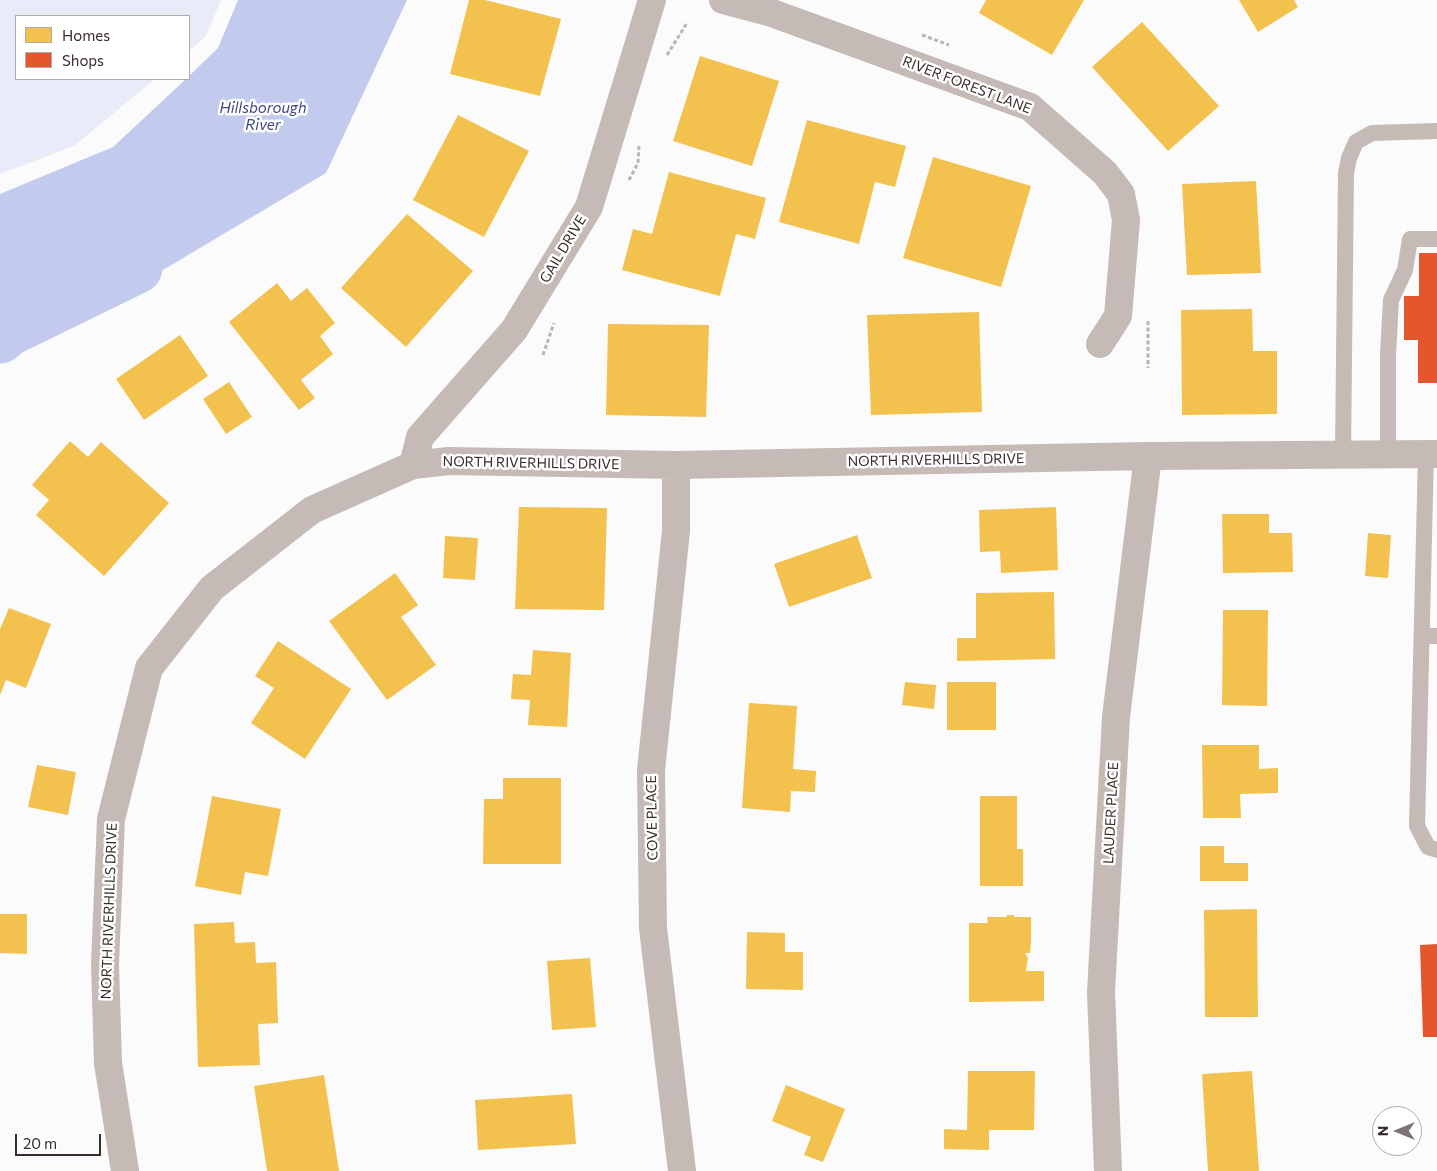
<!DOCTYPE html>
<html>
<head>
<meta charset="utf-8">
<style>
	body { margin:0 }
	#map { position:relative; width:1437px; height:1171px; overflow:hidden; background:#fbfbfb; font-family:Commissioner,sans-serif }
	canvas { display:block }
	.legend { position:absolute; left:15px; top:15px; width:175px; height:65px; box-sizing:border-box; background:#fff; border:1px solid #afabaa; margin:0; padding:6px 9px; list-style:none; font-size:15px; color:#372d2a }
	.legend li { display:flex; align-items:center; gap:10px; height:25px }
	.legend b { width:25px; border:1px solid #afabaa }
	.north { position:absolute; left:1372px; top:1106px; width:50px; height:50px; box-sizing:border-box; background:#fff; border:1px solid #afabaa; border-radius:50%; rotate:270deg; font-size:14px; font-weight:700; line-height:20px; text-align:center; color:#372d2a }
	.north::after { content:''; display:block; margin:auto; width:18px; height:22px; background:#7c7573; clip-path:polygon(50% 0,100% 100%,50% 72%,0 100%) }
	.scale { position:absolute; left:15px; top:1134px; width:86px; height:22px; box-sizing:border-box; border:2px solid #372d2a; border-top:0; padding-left:6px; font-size:15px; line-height:18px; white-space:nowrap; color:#372d2a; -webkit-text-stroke:4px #fff; paint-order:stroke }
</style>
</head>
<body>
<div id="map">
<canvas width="1437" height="1171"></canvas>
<ul class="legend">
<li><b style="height:14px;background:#f2c14e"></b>Homes</li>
<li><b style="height:14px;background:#e4572e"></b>Shops</li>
</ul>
<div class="north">N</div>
<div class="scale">20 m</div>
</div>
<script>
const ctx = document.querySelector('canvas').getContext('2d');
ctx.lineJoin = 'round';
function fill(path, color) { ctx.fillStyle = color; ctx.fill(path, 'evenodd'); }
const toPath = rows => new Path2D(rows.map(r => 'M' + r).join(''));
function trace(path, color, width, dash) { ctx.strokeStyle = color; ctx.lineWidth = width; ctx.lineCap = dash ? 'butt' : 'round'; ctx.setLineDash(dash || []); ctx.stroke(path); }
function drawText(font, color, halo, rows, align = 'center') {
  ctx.font = font + ' Commissioner,sans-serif'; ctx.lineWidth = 5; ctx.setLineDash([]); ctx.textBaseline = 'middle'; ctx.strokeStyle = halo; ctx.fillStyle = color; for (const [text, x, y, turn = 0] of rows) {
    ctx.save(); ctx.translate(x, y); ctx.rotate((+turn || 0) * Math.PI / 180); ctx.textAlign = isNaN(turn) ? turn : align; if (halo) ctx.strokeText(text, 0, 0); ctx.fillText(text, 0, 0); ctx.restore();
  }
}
fill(toPath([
	[0,0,221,0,206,36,189,51,189,16,16,16,16,79,155,79,74,146,0,174]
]), '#e8ecf9');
fill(toPath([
	[238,0,407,0,326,173,126,292,12,307,0,328,0,194,113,147,186,79,189,79,189,76,218,48]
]), '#c2caed');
fill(toPath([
	[469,0,485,0,561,19,540,96,450,74],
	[986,0,1084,0,1052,55,979,13],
	[1239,0,1294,0,1298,7,1258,32],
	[1142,22,1219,106,1168,151,1092,67],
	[700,56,779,81,752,166,673,141],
	[458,115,529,151,484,237,413,200],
	[807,120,906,146,895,187,875,182,859,244,779,222],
	[933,157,1031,186,1001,287,903,258],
	[669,172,766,198,755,239,736,234,720,296,622,270,633,229,652,234],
	[1256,181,1261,273,1187,275,1182,184],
	[407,214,473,271,406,347,341,288],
	[277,283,291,301,307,288,335,323,320,336,333,354,301,380,315,398,299,410,229,322],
	[1252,309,1253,351,1277,351,1277,414,1182,415,1181,310],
	[979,312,982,412,871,415,867,315],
	[608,324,709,325,706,417,606,415],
	[180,335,208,376,144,420,116,379],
	[229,382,252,417,226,434,203,399],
	[70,441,88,457,101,442,169,503,104,576,36,515,49,500,32,485],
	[519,507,607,508,604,610,515,609],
	[1056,507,1058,570,1001,573,1000,551,980,552,979,510],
	[1222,514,1269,514,1269,533,1292,533,1293,572,1223,573],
	[1368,533,1391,535,1388,578,1365,576],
	[857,535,872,578,789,607,774,564],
	[445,536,478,538,475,580,443,578],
	[395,573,418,605,401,617,436,665,387,700,329,621],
	[1054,592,1055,659,957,661,957,638,976,638,976,593],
	[9,608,51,624,26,688,6,680,0,695,0,629],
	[1223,610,1268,610,1267,706,1222,705],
	[278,641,351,689,305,759,251,723,274,688,255,676],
	[533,650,571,653,567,727,528,725,530,700,511,699,513,674,531,675],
	[905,682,936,685,934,709,902,705],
	[947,682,996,682,996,730,947,730],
	[749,703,797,706,793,769,816,771,815,792,791,791,790,812,742,808],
	[1202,745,1259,745,1259,769,1278,768,1278,793,1240,794,1241,818,1203,818],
	[37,765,76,772,68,815,28,807],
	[503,778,561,778,561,864,483,864,484,799,503,799],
	[212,796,281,809,268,876,245,872,241,895,195,886],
	[980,796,1017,796,1017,849,1023,849,1023,886,980,886],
	[1200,846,1224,846,1224,863,1248,863,1248,881,1200,881],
	[1257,909,1258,1017,1205,1017,1204,910],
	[0,914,27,914,27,954,0,953],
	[1007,915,1014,915,1014,917,1031,917,1031,941,1030,953,1025,953,1028,958,1026,971,1044,971,1044,1001,969,1002,969,923,988,923,987,917,1007,917],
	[234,922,235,943,255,942,256,963,276,962,278,1023,258,1024,260,1065,198,1067,194,924],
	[747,932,785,933,785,952,803,952,803,990,746,989],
	[590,958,596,1027,552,1030,547,961],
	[968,1071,1035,1071,1034,1130,989,1130,989,1150,944,1149,944,1129,967,1130],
	[1252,1071,1259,1171,1208,1171,1202,1074],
	[324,1075,339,1171,267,1171,254,1086],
	[786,1085,845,1109,823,1162,804,1155,811,1137,772,1121],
	[572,1094,576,1144,478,1150,475,1100]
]), '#f2c14e');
fill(toPath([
	[1419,253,1437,253,1437,383,1418,383,1418,340,1404,340,1404,296,1419,296],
	[1437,944,1437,1037,1423,1037,1420,945]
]), '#e4572e');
trace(toPath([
	[0,338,8,331,137,268]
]), '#c2caed', 51);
trace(toPath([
	[922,35,949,45],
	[667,55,687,23],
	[629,180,638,163,639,146],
	[1148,321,1148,368],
	[543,355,554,323]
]), '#bdb4b1', 3, [4, 2.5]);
trace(toPath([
	[1343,453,1346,173,1349,158,1356,142,1372,133,1437,131],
	[1388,453,1388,355,1391,300,1405,270,1410,239,1437,239],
	[1426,454,1417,826,1428,847,1437,850],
	[1422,636,1437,636]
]), '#c5bab5', 16);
trace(toPath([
	[723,0,772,13,1030,107,1105,173,1121,194,1126,220,1118,316,1100,344],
	[413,465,420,437,514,330,589,207,652,0],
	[676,465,676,531,651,770,653,928,682,1171],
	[125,1171,108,1063,105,964,111,819,149,668,212,588,312,510,413,465,449,461,676,465,1148,456,1437,454],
	[1108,1171,1101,992,1116,717,1148,456]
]), '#c5bab5', 28);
drawText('14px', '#372d2a', '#fff', [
	["RIVER FOREST LANE",967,85,21],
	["GAIL DRIVE",563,249,-59],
	["NORTH RIVERHILLS DRIVE",936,460,-1],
	["NORTH RIVERHILLS DRIVE",531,463,1],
	["LAUDER PLACE",1111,813,-87],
	["COVE PLACE",652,818,-91],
	["NORTH RIVERHILLS DRIVE",109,911,-88]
]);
drawText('italic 15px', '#3e4886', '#fff', [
	["Hillsborough",263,108],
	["River",263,125]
]);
</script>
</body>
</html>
